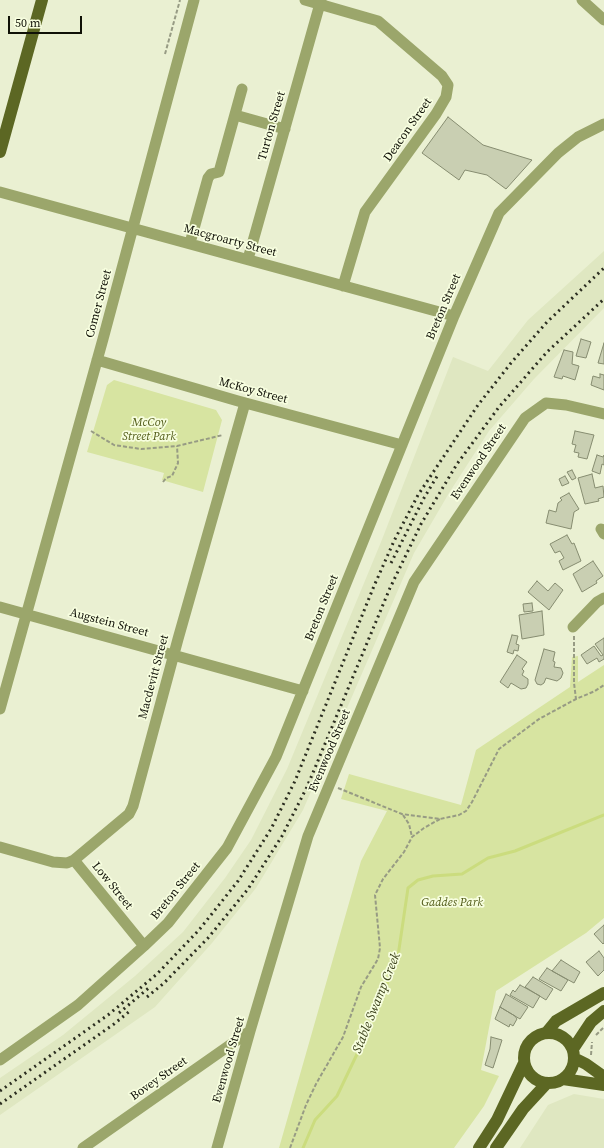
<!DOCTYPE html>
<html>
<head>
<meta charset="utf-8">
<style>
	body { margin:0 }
	#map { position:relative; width:604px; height:1148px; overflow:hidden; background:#eaf0d2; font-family:"Source Serif 4",serif }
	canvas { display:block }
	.scale { position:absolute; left:8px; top:16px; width:74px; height:18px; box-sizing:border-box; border:2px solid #101107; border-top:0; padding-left:5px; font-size:12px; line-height:14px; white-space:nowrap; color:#101107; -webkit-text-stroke:3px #f7fedf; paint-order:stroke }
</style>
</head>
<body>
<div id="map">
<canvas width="604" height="1148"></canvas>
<div class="scale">50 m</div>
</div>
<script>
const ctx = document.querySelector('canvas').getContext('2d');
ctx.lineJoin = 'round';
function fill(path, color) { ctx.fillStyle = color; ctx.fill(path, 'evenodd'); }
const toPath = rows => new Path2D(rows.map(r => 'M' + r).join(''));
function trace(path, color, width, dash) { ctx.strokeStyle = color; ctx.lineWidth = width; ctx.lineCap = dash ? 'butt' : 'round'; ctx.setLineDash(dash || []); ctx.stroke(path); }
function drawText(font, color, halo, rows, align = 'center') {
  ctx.font = font + ' "Source Serif 4",serif'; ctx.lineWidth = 3.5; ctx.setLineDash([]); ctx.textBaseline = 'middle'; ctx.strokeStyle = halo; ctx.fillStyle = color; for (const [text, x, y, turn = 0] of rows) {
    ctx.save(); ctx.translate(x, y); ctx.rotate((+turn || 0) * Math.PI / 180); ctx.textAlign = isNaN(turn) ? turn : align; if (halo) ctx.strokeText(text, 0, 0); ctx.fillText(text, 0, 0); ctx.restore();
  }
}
fill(toPath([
	[604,251,604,308,534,379,489,431,449,493,414,553,303,810,256,888,212,943,155,1007,0,1115,0,1078,63,1035,135,976,183,932,225,878,251,840,287,769,381,542,453,357,488,371,528,320],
	[574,1094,604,1099,604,1148,520,1148,548,1105]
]), '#dfe7c1');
fill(toPath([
	[114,380,216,410,222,420,203,492,162,480,164,473,87,452,107,385],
	[578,656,578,682,604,665,604,918,586,933,496,991,481,1070,499,1076,484,1106,454,1148,279,1148,361,861,387,811,341,799,349,774,461,805,476,750,570,687,572,657]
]), '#d7e4a1');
trace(toPath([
	[303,1148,315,1120,337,1096,370,1027,398,956,408,888,418,880,433,876,462,874,488,858,515,851,604,815]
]), '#cbdc7e', 3);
const building = toPath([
	[448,117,483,145,532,160,506,189,487,175,465,170,459,180,422,153,448,117],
	[581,339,591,342,586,358,576,356,581,339],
	[604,343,604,364,598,363,604,343],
	[564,350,573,352,572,364,579,366,575,380,563,376,562,379,554,377,564,350],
	[600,374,604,375,604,390,591,385,593,376,600,378,600,374],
	[575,431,594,435,587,459,578,457,579,453,574,452,576,445,572,444,575,431],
	[597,455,603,457,604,455,604,465,602,464,600,474,592,471,597,455],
	[572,470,576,478,572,480,567,472,572,470],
	[592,474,595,488,603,486,604,497,598,499,599,501,585,504,578,478,592,474],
	[565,476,569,483,562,486,559,479,565,476],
	[569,493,579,509,574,512,571,529,546,523,549,510,556,512,558,503,562,500,560,498,569,493],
	[567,535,572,544,574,543,581,561,563,570,559,561,564,558,560,551,555,553,550,544,567,535],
	[593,561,603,576,596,581,597,583,582,592,573,574,593,561],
	[537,581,548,591,555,583,563,590,549,610,528,592,537,581],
	[532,603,533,611,524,612,523,604,532,603],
	[542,611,544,635,522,639,519,615,542,611],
	[512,635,518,636,516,644,519,645,518,651,514,650,513,654,507,652,512,635],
	[604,638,604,659,599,662,597,658,587,664,581,655,594,646,601,656,603,655,595,644,604,638],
	[544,649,555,652,553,661,555,662,554,667,561,668,563,673,561,678,557,681,546,678,544,683,541,685,537,684,535,680,544,649],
	[517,655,527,662,522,669,524,671,522,675,528,679,528,684,526,688,521,689,511,683,508,688,500,682,517,655],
	[604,925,604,943,603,944,594,934,604,925],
	[599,951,604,958,604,970,598,976,586,962,599,951],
	[561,960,580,972,574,983,552,971,561,960],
	[547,968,568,980,561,991,539,979,547,968],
	[533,977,553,989,546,1000,525,987,533,977],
	[520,985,540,996,533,1008,510,995,513,990,515,992,520,985],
	[506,994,528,1007,520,1019,500,1007,506,994],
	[500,1007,515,1016,517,1019,513,1026,510,1024,509,1027,495,1019,500,1007],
	[491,1037,502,1040,493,1068,485,1065,490,1049,491,1037]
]);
fill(building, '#c9cfb2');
trace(building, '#868c70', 1);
trace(toPath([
	[165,54,180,0],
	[91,431,114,445,141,449,177,446,223,435],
	[163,482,166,478,172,476,178,463,177,446],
	[574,636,574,683,576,699],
	[338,788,402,814,440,819,459,815,466,811,472,802,499,749,539,719,576,699,595,691,604,685],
	[403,815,409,824,412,837],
	[596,1035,604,1027],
	[591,1055,592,1042],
	[290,1148,306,1105,316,1084,343,1037,361,987,378,959,380,948,375,895,383,879,404,852,412,837,424,828,440,819]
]), '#979b84', 2, [4, 2]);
trace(toPath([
	[305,0,378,21,442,76,448,85,446,97,436,114,365,212,343,286],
	[582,0,604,20],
	[235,115,285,129],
	[0,192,454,316],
	[190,243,208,178,211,174,219,172,242,89],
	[248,259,321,0],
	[97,360,238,401,402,445],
	[601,529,604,534],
	[0,607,303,691],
	[573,627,597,602,604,598],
	[0,709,103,339,194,0],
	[0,847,53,862,67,863,74,860,129,814,133,806,178,639,245,403],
	[74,860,144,946],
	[0,1060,78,1005,144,946,168,923,227,848,276,757,454,316,499,213,558,153,578,137,604,124],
	[83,1148,250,1031],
	[217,1148,250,1031,308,836,414,582,525,418,546,403,566,405,604,414]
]), '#9ba66b', 11);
trace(toPath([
	[0,152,42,0],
	[547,1032,556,1021,604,993],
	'524 1058a25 25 0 1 1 50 0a25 25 0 1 1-50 0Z',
	[573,1049,591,1022,604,1011],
	[574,1058,586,1064,604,1077],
	[563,1079,604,1085],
	[479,1148,497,1120,524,1063],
	[496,1148,523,1109,547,1083]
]), '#5c6723', 12);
trace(toPath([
	[391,563,424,498,439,473],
	[147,997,164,983,208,938,248,889,282,836,307,787,390,588,421,524,457,464,499,407,547,352,604,299],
	[119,1013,151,986],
	[0,1091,108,1015,157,974,199,930,238,881,271,829,295,781,374,586,394,541,418,495,478,405,511,363,547,322,604,268],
	[0,1104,114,1024,130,1011]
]), '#2b2d20', 3, [2, 4]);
drawText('12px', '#101107', '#f7fedf', [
	["Turton Street",272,126,-74],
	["Deacon Street",408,130,-55],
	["Macgroarty Street",230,241,15],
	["Comer Street",99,304,-75],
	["Breton Street",444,307,-67],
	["McKoy Street",253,391,15],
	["Evenwood Street",479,462,-56],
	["Breton Street",322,608,-68],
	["Augstein Street",109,623,15],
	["Macdevitt Street",154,677,-75],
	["Evenwood Street",330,751,-67],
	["Low Street",112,886,51],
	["Breton Street",176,891,-51],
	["Evenwood Street",229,1060,-74],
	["Bovey Street",159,1079,-35]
]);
drawText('italic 12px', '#535d1a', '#f7fedf', [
	["McCoy",149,423],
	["Street Park",149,437],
	["Gaddes Park",452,903]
]);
drawText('italic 13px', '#393f18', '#f7fedf', [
	["Stable Swamp Creek",377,1003,-68]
]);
</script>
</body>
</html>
